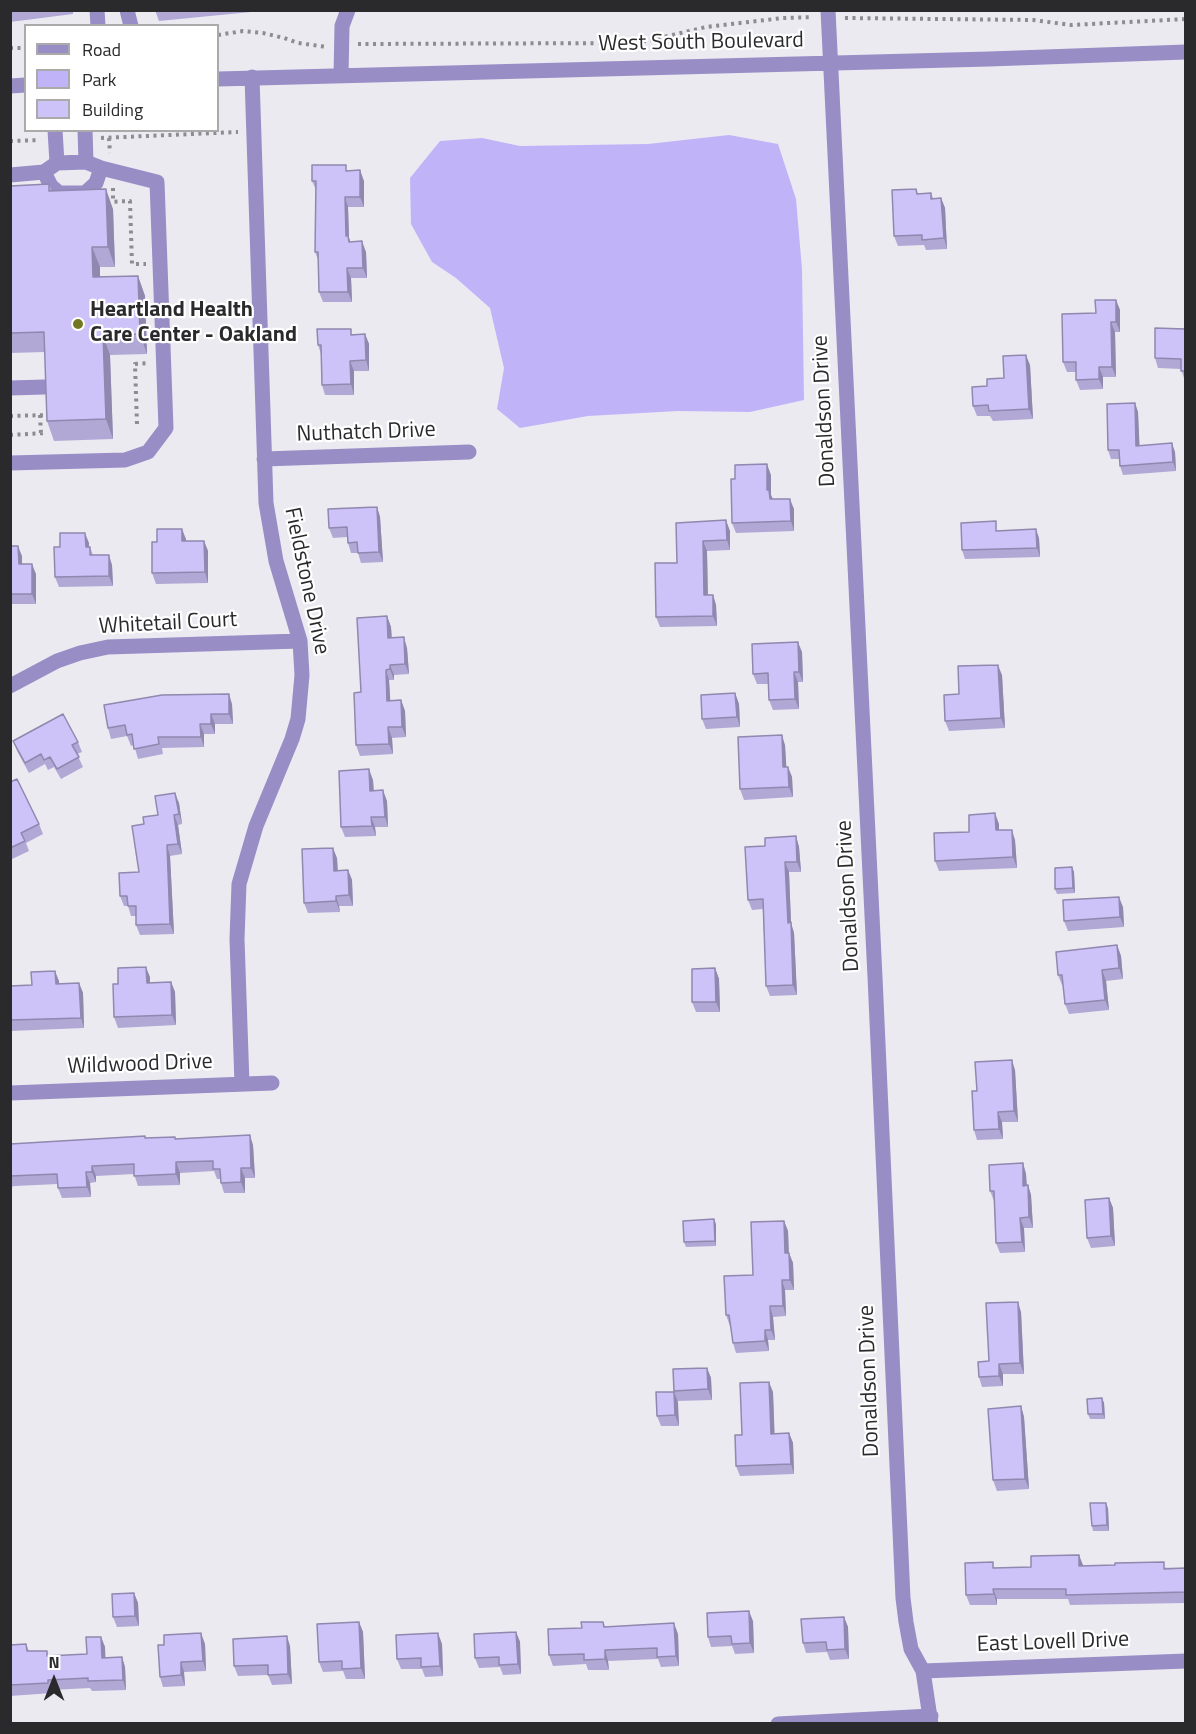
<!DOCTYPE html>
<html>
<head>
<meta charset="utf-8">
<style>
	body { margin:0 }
	#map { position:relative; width:1196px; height:1734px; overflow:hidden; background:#ebeaf1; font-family:"Titillium Web",sans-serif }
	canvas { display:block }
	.frame { position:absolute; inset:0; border:12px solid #2a2a2d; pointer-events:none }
	.legend { position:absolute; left:24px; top:24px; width:195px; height:108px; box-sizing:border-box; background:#fff; border:2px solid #aaaaab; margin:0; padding:8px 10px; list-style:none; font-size:18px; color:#2a2a2d }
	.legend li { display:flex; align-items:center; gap:12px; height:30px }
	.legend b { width:30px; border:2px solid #aaaaab }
	.north { position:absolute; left:24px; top:1650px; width:60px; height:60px; -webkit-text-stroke:4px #fff; paint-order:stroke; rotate:0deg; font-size:16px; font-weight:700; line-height:24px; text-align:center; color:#2a2a2d }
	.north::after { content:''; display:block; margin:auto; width:21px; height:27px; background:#2a2a2d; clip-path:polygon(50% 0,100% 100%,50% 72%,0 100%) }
</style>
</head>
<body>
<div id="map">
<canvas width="1196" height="1734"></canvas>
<div class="frame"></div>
<ul class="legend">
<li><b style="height:8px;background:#998dc6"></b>Road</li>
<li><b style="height:16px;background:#c1b3f8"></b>Park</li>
<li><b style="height:16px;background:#cec3f9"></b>Building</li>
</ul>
<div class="north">N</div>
</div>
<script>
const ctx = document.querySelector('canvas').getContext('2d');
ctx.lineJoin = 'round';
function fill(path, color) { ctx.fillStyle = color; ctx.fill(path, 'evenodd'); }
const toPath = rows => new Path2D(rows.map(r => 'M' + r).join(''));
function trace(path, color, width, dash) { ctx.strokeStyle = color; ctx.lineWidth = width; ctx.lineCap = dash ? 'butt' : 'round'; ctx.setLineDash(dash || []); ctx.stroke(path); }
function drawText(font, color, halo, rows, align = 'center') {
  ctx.font = font + ' "Titillium Web",sans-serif'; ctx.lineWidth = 4.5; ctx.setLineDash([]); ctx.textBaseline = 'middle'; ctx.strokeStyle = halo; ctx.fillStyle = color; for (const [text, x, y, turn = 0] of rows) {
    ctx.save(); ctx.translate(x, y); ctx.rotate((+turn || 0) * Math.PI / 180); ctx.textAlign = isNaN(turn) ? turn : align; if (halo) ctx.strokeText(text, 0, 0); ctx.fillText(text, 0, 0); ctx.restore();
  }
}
fill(toPath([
	[729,135,778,144,796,199,802,269,804,400,750,412,678,411,588,416,520,428,497,409,504,368,490,308,456,278,432,262,411,224,410,178,440,141,482,138,520,146,648,144]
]), '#c1b3f8');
trace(toPath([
	[845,18,1033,20,1071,25,1186,19],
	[218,35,243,31,263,33,284,38,298,43,327,47],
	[358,44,628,43,647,41,706,27,783,18,813,17],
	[10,48,26,48],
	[101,138,238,132],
	[109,138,110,153],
	[10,141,40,140],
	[113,188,113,202],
	[107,202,130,201,132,264,146,264],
	[40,415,41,434],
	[10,416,48,415],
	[137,424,135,364,149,363],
	[10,435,46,433]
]), '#8c8c91', 4, [3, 4.5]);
trace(toPath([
	[97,10,98,26],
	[127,10,131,26],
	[828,10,875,977,903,1598,906,1622,911,1649,923,1671,931,1724],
	[341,75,342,26,348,10],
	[218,79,989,59,1186,52],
	[10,86,26,85],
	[55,130,57,163],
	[85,130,86,162],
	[44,172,51,186,59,193,85,193,96,183,101,168],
	[10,175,44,172,57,163,86,162,101,168,157,182,166,428,148,452,125,460,10,463],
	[10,388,44,387],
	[264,459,469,452],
	[10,686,57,661,80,653,108,647,300,641],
	[242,1084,237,939,239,884,256,826,292,739,298,719,302,675,300,641,276,561,266,503,252,77],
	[10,1093,272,1083],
	[923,1671,1186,1661],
	[778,1724,931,1716]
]), '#998dc6', 15);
fill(toPath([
	[10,10,73,10,73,14,10,22],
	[155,10,250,10,251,12,159,21],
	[348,171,364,181,364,207,348,207,349,238,350,242,366,252,367,278,351,278,352,302,323,302,319,292,319,262,315,252,316,190,312,181],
	[49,184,52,191,113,209,115,267,100,267,100,277,138,276,145,296,147,354,110,355,113,439,54,441,47,421,45,352,10,353,10,186],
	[916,189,918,194,931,193,933,198,941,198,945,208,947,249,926,250,924,245,898,246,894,236],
	[1116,300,1120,310,1120,332,1115,332,1116,377,1103,377,1103,389,1080,390,1076,380,1076,372,1067,372,1063,362,1096,313],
	[1185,329,1185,381,1181,369,1158,368,1155,358],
	[353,334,365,334,369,344,369,371,354,371,354,395,325,395,322,385,321,354,318,345],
	[1030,365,1033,419,993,421,990,416,977,416,973,406,987,386],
	[1135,403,1138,412,1139,446,1175,452,1176,471,1123,475,1120,466,1120,459,1111,459,1108,450],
	[771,475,771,495,773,499,794,509,794,531,736,533,732,523],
	[377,507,380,517,383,562,361,563,358,553,351,553,348,543,347,537,333,538,329,528],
	[676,523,730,531,730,550,707,551,708,595,713,595,716,605,717,626,660,627,656,617,677,563],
	[999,531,1039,538,1040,557,965,559,962,550],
	[186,539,186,541,204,541,208,551,208,583,156,584,152,573],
	[89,543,89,547,90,547,93,555,112,565,113,586,59,587,55,577],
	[10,546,22,556,22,564,36,574,36,604,10,604],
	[387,616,391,627,392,638,407,648,409,674,394,675,394,680,389,680,390,701,401,700,405,711,406,737,392,738,393,754,360,756,356,745,361,692],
	[802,652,803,682,798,682,799,709,773,710,769,700,768,684,757,684,753,674],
	[1002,675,1005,728,949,731,945,721,959,694],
	[735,693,739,704,740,727,706,729,702,719],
	[232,704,233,724,215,724,215,734,204,734,204,747,162,748,163,754,138,759,134,745,131,746,127,736,111,739,108,728],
	[13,741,78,742,82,752,77,754,83,767,61,779,54,767,48,770,45,764,29,773,17,751],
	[785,745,786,767,788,767,792,777,793,797,744,800,740,789],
	[373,780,374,791,387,801,388,827,375,827,376,836,345,837,341,827],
	[10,782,39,824,43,834,26,843,29,851,10,860],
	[179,803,182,824,178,825,182,854,170,856,174,934,140,935,136,925,136,916,131,916,128,906,124,906,120,896,139,872,144,824,158,815],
	[999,824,999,830,1015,840,1017,868,939,871,935,861,969,832],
	[796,836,799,847,801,872,789,872,791,923,794,933,797,995,770,996,766,986,763,909,752,910,748,900,765,846],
	[337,858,338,871,348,870,352,880,353,906,339,906,340,912,308,913,304,903],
	[1072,867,1074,872,1075,893,1057,894,1055,889],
	[1123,907,1124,927,1068,931,1064,921],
	[1117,945,1121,956,1123,979,1106,981,1109,1010,1069,1014,1065,1004,1063,985,1062,985,1058,975],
	[715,968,719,979,720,1012,696,1012,692,1002],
	[55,971,59,984,79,983,83,993,84,1028,10,1031,10,986,32,985],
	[150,977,150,983,171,982,175,992,176,1025,118,1028,114,1017,118,984],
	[1015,1070,1018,1122,1002,1122,1003,1139,977,1140,974,1130,977,1091],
	[145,1136,145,1138,175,1139,253,1145,255,1178,245,1178,245,1193,224,1193,221,1183,220,1179,217,1179,214,1171,180,1173,180,1185,138,1186,134,1174,96,1176,96,1182,90,1183,91,1197,62,1198,58,1188,58,1184,15,1186,10,1187,10,1144],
	[1023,1163,1026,1174,1027,1185,1028,1185,1031,1195,1033,1228,1024,1228,1025,1252,1000,1253,996,1243,994,1201,990,1191],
	[1109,1198,1113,1208,1115,1246,1091,1248,1087,1238],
	[784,1221,788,1231,789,1253,793,1263,794,1290,785,1290,786,1316,773,1317,775,1340,768,1340,769,1351,736,1353,733,1343,731,1326,730,1326,726,1315,753,1275],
	[716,1224,716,1246,686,1247,684,1242],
	[1021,1312,1024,1374,1003,1374,1003,1386,982,1387,979,1377],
	[707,1368,711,1378,712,1400,677,1401,679,1426,661,1426,657,1416,674,1392],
	[773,1392,774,1434,789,1433,793,1443,794,1474,740,1476,736,1466,742,1435],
	[1102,1398,1104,1403,1105,1419,1090,1419,1088,1414],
	[1021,1406,1024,1417,1029,1489,997,1491,993,1480],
	[1108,1508,1109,1531,1093,1531,1092,1526],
	[1083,1566,1185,1568,1185,1603,1070,1605,1068,1599,997,1599,997,1605,970,1605,966,1595,995,1568],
	[134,1593,138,1603,139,1626,117,1627,113,1617],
	[844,1617,848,1627,849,1659,830,1660,827,1652,806,1653,803,1643],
	[753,1621,754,1653,735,1654,732,1646,711,1647,708,1637],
	[359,1622,363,1632,365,1679,346,1679,343,1671,323,1672,319,1662],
	[603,1622,605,1627,678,1634,679,1666,661,1667,658,1659,608,1661,609,1670,588,1670,586,1664,553,1666,549,1655,582,1628],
	[516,1632,520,1642,521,1674,503,1675,500,1667,479,1668,475,1658],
	[101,1637,105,1647,105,1657,122,1657,125,1667,126,1690,92,1691,90,1688,52,1690,52,1693,10,1696,10,1645,26,1644,29,1651,47,1651,48,1656,87,1654],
	[205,1644,206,1671,184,1672,185,1686,163,1687,160,1677],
	[442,1644,443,1676,425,1677,422,1669,401,1669,397,1659],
	[290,1646,292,1684,272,1685,268,1675,238,1676,234,1666]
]), '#b1a8d6');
fill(toPath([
	[360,170,364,181,364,207,360,197],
	[106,189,113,209,115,267,108,247],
	[345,197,348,207,349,238,352,246,346,236],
	[941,198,945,208,947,249,944,238],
	[362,241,366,252,367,278,363,268],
	[92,247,100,267,100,297,93,277],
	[347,268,351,278,352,302,348,292],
	[138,276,145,296,147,354,140,334],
	[1116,300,1120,310,1120,332,1116,322],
	[1111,322,1115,332,1116,377,1112,367],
	[365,334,369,344,369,371,366,360],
	[103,335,110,355,113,439,106,419],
	[1026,355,1030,365,1033,419,1029,409],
	[350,361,354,371,354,395,351,384],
	[1099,367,1103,377,1103,389,1099,379],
	[1135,403,1138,412,1140,455,1136,446],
	[1172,443,1175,452,1176,471,1173,462],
	[767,464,771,475,771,495,773,500,770,499,767,490],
	[790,499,794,509,794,531,791,521],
	[377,507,380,517,383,562,379,552],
	[726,520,730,531,730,550,727,540],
	[182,529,186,539,186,552,182,541],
	[1036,529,1039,538,1040,557,1037,548],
	[85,533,89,543,89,557,86,547],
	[204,541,208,551,208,583,205,572],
	[703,541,707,551,708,606,704,595],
	[18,546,22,556,22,574,19,564],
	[109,555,112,565,113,586,109,576],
	[32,564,36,574,36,604,32,594],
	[713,595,716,605,717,626,713,616],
	[387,616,391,627,392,648,388,638],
	[404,637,407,648,409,674,405,664],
	[798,642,802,652,803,682,799,672],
	[390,665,394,675,394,680,390,669],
	[998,665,1002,675,1005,728,1001,718],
	[386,670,389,680,391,711,387,701],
	[794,672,798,682,799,709,795,699],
	[735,693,739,704,740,727,737,717],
	[229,694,232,704,233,724,229,714],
	[401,700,405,711,406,737,402,727],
	[211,714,215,724,215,734,211,724],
	[200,724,204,734,204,747,201,737],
	[388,727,392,738,393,754,389,744],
	[782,735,785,745,787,777,783,767],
	[788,767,792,777,793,797,789,787],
	[369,769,373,780,374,801,370,791],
	[383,790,387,801,388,827,385,817],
	[175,793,179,803,182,824,179,814],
	[995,813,999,824,999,840,996,830],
	[174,815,178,825,182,854,178,844],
	[371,817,375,827,376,836,372,826],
	[1012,830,1015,840,1017,868,1013,857],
	[796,836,799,847,801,872,797,862],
	[167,845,170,856,174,934,170,924],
	[333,848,337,858,338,881,334,871],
	[785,862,789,872,791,923,794,933,797,995,793,985,788,923],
	[1072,867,1074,872,1075,893,1073,888],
	[348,870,352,880,353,906,349,895],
	[336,896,339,906,340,912,336,901],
	[1119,897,1123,907,1124,927,1120,917],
	[1117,945,1121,956,1123,979,1119,968],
	[146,967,150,977,150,993,147,983],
	[715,968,719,979,720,1012,716,1002],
	[1102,970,1106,981,1109,1010,1105,1000],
	[55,971,59,981,59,994,56,984],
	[171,982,175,992,176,1025,172,1015],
	[79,983,83,993,84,1028,81,1018],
	[1012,1060,1015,1070,1018,1122,1014,1111],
	[998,1112,1002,1122,1003,1139,999,1129],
	[250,1135,253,1145,255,1178,251,1168],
	[176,1162,180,1173,180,1185,176,1174],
	[1023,1163,1026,1174,1027,1196,1023,1186],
	[92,1166,96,1176,96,1182,92,1172],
	[241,1168,245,1178,245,1193,241,1182],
	[86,1172,90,1183,91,1197,87,1187],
	[1028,1185,1031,1195,1033,1228,1029,1217],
	[1109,1198,1113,1208,1115,1246,1111,1236],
	[1020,1218,1024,1228,1025,1252,1022,1242],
	[714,1219,716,1224,716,1246,715,1241],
	[784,1221,788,1231,789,1263,785,1253],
	[789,1253,793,1263,794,1290,790,1280],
	[782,1280,785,1290,786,1316,783,1306],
	[1018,1302,1021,1312,1024,1374,1020,1363],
	[770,1306,773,1317,775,1340,771,1330],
	[765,1330,768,1340,769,1351,765,1341],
	[999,1364,1003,1374,1003,1386,999,1376],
	[707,1368,711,1378,712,1400,708,1389],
	[769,1382,773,1392,775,1444,771,1434],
	[674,1392,678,1402,679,1426,675,1415],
	[1102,1398,1104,1403,1105,1419,1103,1414],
	[1021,1406,1024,1417,1029,1489,1025,1479],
	[789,1433,793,1443,794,1474,791,1464],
	[1106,1503,1108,1508,1109,1531,1107,1525],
	[1079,1555,1083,1565,1083,1577,1079,1566],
	[993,1589,997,1599,997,1605,994,1594],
	[134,1593,138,1603,139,1626,135,1616],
	[749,1611,753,1621,754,1653,750,1643],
	[844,1617,848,1627,849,1659,845,1649],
	[359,1622,363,1632,365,1679,361,1668],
	[674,1623,678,1634,679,1666,676,1656],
	[516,1632,520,1642,521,1674,518,1664],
	[201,1633,205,1644,206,1671,203,1661],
	[438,1633,442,1644,443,1676,440,1666],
	[287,1636,290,1646,292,1684,288,1674],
	[101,1637,105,1647,106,1668,102,1658],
	[605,1650,608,1661,609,1670,605,1659],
	[122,1657,125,1667,126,1690,123,1680],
	[181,1662,184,1672,185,1686,181,1675]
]), '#9088ae');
const building = toPath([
	[312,165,346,165,346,171,360,170,360,197,345,197,346,236,348,236,349,242,362,241,363,268,347,268,348,292,319,292,318,252,315,252,316,181,312,181,312,165],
	[49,184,49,191,106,189,108,247,92,247,93,277,138,276,140,334,103,335,106,419,47,421,44,332,10,333,10,186,49,184],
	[916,189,917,194,931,193,931,199,941,198,944,238,922,240,922,235,894,236,892,190,916,189],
	[1095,300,1116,300,1116,322,1111,322,1112,367,1099,367,1099,379,1076,380,1076,362,1063,362,1062,314,1096,313,1095,300],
	[1155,328,1185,329,1185,371,1181,371,1181,359,1155,358,1155,328],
	[317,329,351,329,351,335,365,334,366,360,350,361,351,384,322,385,321,345,318,345,317,329],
	[1026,355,1029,409,989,411,988,405,973,406,972,387,987,386,987,379,1004,378,1003,356,1026,355],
	[1135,403,1136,446,1172,443,1173,462,1120,466,1119,450,1108,450,1107,404,1135,403],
	[767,464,767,490,769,490,770,499,790,499,791,521,732,523,731,479,735,479,735,465,767,464],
	[377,507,379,552,358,553,357,542,348,543,347,527,329,528,328,509,377,507],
	[726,520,727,540,703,541,704,595,713,595,713,616,656,617,655,563,677,563,676,523,726,520],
	[996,521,996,531,1036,529,1037,548,962,550,961,523,996,521],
	[157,529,182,529,182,541,204,541,205,572,152,573,152,542,157,542,157,529],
	[60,533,85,533,86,547,90,547,90,555,109,555,109,576,55,577,54,547,60,547,60,533],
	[10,546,18,546,19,564,32,564,32,594,10,594,10,546],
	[387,616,388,638,404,637,405,664,390,665,390,669,386,670,387,701,401,700,402,727,388,727,389,744,356,745,354,693,361,692,357,618,387,616],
	[798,642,799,672,794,672,795,699,769,700,768,673,753,674,752,644,798,642],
	[998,665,1001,718,945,721,944,695,959,694,958,666,998,665],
	[735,693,737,717,702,719,701,695,735,693],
	[229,694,229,714,211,714,211,724,200,724,201,737,158,737,159,744,134,749,132,734,127,735,125,725,108,728,104,705,162,695,229,694],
	[63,714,78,742,72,745,79,757,57,769,50,757,44,760,41,754,25,763,13,741,63,714],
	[782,735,783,767,788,767,789,787,740,789,738,737,782,735],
	[369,769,370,791,383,790,385,817,371,817,372,826,341,827,339,771,369,769],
	[17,779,39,824,21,833,25,841,10,848,10,782,17,779],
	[175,793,179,814,174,815,178,844,167,845,170,924,136,925,136,906,128,906,127,896,120,896,119,873,139,872,132,826,144,824,143,817,158,815,155,796,175,793],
	[995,813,996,830,1012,830,1013,857,935,861,934,833,969,832,969,815,995,813],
	[796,836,797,862,785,862,788,923,791,922,793,985,766,986,763,899,748,900,745,847,765,846,765,838,796,836],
	[333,848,334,871,348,870,349,895,336,896,336,901,304,903,302,849,333,848],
	[1072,867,1073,888,1055,889,1055,868,1072,867],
	[1119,897,1120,917,1064,921,1063,900,1119,897],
	[1117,945,1119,968,1102,970,1105,1000,1065,1004,1062,975,1058,975,1056,952,1117,945],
	[146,967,147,983,171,982,172,1015,114,1017,113,984,118,984,118,968,146,967],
	[715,968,716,1002,692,1002,692,969,715,968],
	[55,971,56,984,79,983,81,1018,10,1020,10,986,32,985,31,972,55,971],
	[1012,1060,1014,1111,998,1112,999,1129,974,1130,972,1091,977,1091,975,1062,1012,1060],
	[250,1135,251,1168,241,1168,241,1182,221,1183,220,1169,213,1169,213,1161,176,1162,176,1174,134,1176,134,1164,92,1166,92,1172,86,1172,87,1187,58,1188,57,1174,10,1176,10,1144,145,1136,145,1138,175,1137,175,1139,250,1135],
	[1023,1163,1023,1186,1028,1185,1029,1217,1020,1218,1022,1242,996,1243,994,1191,990,1191,989,1165,1023,1163],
	[1109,1198,1111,1236,1087,1238,1085,1200,1109,1198],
	[714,1219,715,1241,684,1242,683,1221,714,1219],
	[784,1221,785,1253,789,1253,790,1280,782,1280,783,1306,770,1306,771,1330,765,1330,765,1341,733,1343,729,1315,726,1315,724,1276,753,1275,751,1222,784,1221],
	[1018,1302,1020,1363,999,1364,999,1376,979,1377,978,1362,989,1361,986,1303,1018,1302],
	[707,1368,708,1389,674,1391,673,1369,707,1368],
	[769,1382,771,1434,789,1433,791,1464,736,1466,735,1435,742,1435,740,1383,769,1382],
	[656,1392,674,1392,675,1415,657,1416,656,1392],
	[1102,1398,1103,1414,1088,1414,1087,1399,1102,1398],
	[1021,1406,1025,1479,993,1480,988,1409,1021,1406],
	[1090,1503,1106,1503,1107,1525,1092,1526,1090,1503],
	[1079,1555,1079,1566,1115,1565,1115,1563,1164,1562,1164,1569,1185,1568,1185,1592,1066,1595,1066,1589,993,1589,994,1594,966,1595,965,1563,993,1562,993,1568,1031,1567,1031,1556,1079,1555],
	[134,1593,135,1616,113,1617,112,1594,134,1593],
	[749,1611,750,1643,732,1644,731,1636,708,1637,707,1613,749,1611],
	[844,1617,845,1649,827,1650,826,1642,803,1643,801,1619,844,1617],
	[359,1622,361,1668,342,1669,342,1661,319,1662,317,1624,359,1622],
	[581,1622,603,1622,604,1627,674,1623,676,1656,657,1657,657,1648,605,1650,605,1659,584,1660,584,1654,549,1655,548,1629,582,1628,581,1622],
	[516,1632,518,1664,499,1665,499,1657,475,1658,474,1634,516,1632],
	[201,1633,203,1661,181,1662,181,1675,160,1677,158,1645,164,1645,164,1635,201,1633],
	[438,1633,440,1666,421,1667,421,1658,397,1659,396,1635,438,1633],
	[287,1636,288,1674,268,1675,268,1665,234,1666,233,1639,287,1636],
	[86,1637,101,1637,102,1658,122,1657,123,1680,88,1681,88,1678,48,1680,48,1683,10,1685,10,1645,26,1644,27,1651,47,1651,47,1656,87,1654,86,1637]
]);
fill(building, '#cec3f9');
trace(building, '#9088ae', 1.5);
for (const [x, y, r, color] of [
	[78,324,6,"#727821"]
]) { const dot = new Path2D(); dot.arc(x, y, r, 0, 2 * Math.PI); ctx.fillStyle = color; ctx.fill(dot); trace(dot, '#fff', 2); }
drawText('22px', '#2a2a2d', '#fff', [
	["West South Boulevard",701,43,-1],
	["Donaldson Drive",825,411,-93],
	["Nuthatch Drive",366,433,-2],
	["Fieldstone Drive",306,581,78],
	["Whitetail Court",168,624,-3],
	["Donaldson Drive",849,896,-93],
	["Wildwood Drive",140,1065,-2],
	["Donaldson Drive",870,1381,-92],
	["East Lovell Drive",1053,1643,-2]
]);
drawText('bold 22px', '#2a2a2d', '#fff', [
	["Heartland Health",90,311],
	["Care Center - Oakland",90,336]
], 'left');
</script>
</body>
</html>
